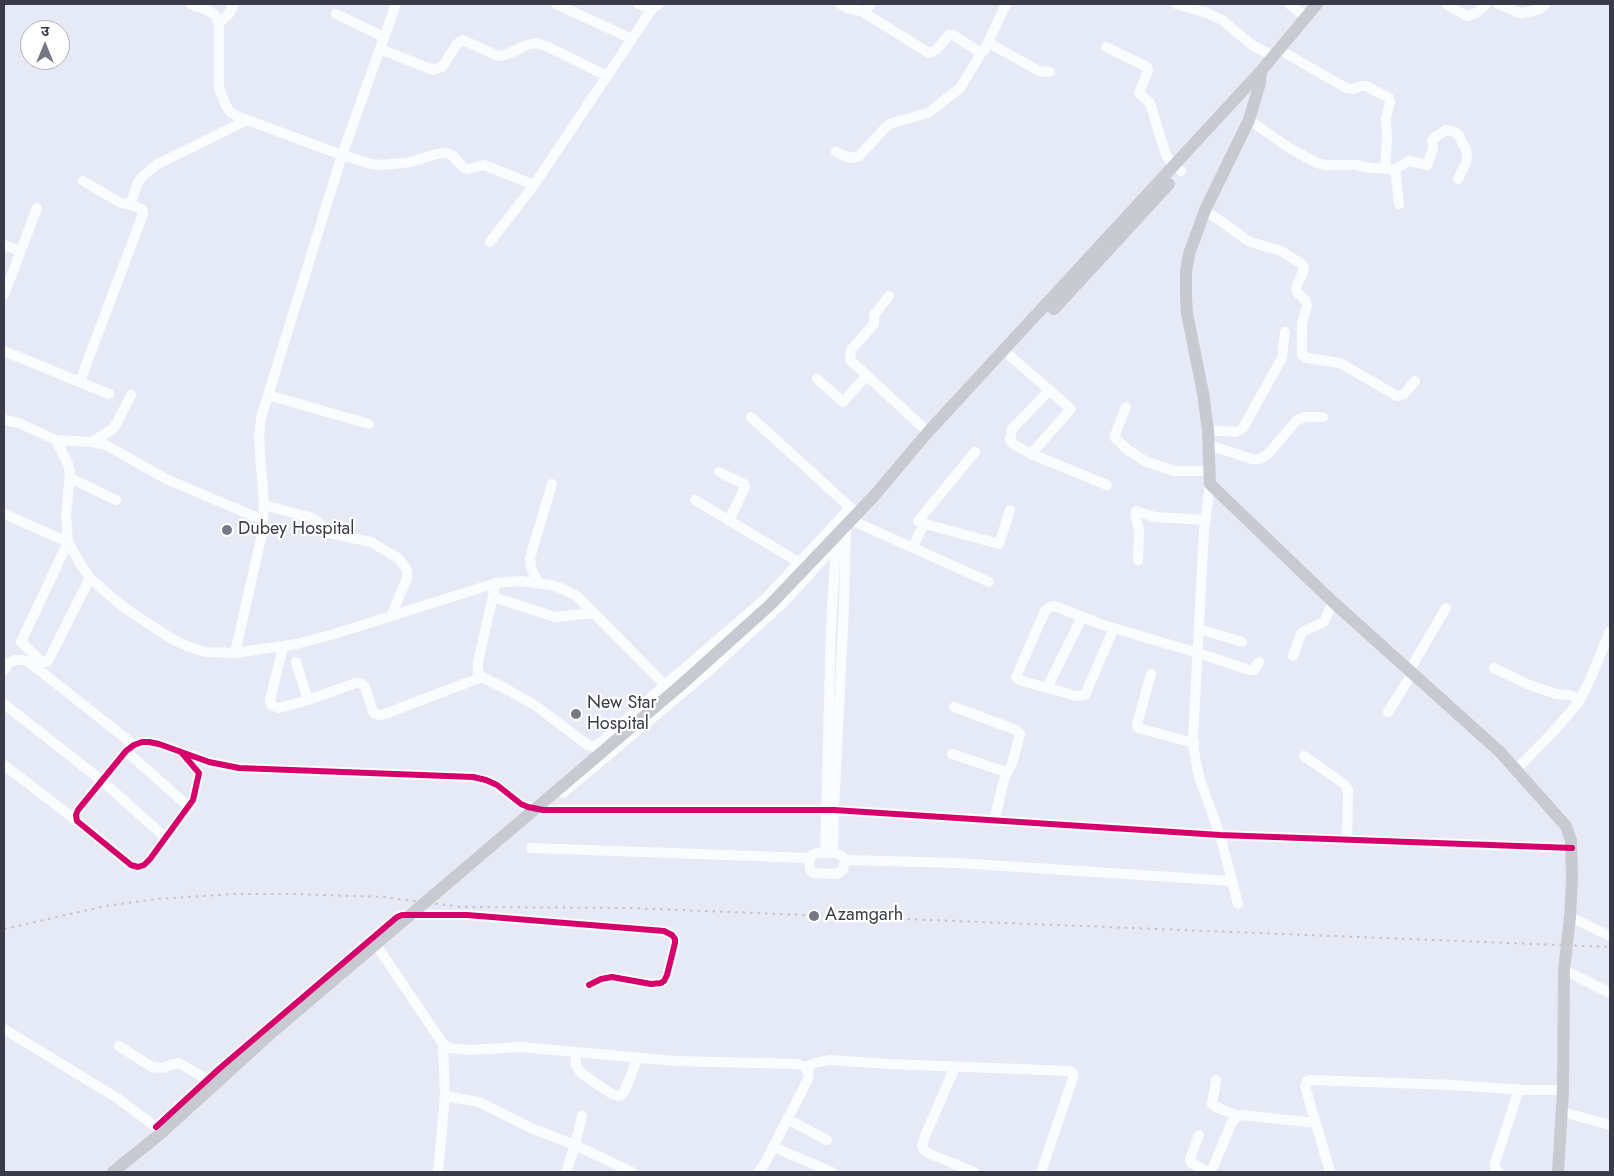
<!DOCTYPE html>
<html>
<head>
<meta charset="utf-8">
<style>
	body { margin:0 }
	#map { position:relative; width:1614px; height:1176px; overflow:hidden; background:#e6e9f6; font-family:Jost,"Noto Sans Devanagari",sans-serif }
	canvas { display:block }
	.frame { position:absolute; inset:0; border:5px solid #393c48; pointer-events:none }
	.north { position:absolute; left:20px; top:20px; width:50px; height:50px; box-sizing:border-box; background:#fff; border:1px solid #b0b1b6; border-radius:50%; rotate:0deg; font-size:14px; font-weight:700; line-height:20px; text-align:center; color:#393c48 }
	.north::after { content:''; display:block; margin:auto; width:18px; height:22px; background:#767985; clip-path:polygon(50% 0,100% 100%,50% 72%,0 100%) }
</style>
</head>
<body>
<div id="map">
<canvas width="1614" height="1176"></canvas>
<div class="frame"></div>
<div class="north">उ</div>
</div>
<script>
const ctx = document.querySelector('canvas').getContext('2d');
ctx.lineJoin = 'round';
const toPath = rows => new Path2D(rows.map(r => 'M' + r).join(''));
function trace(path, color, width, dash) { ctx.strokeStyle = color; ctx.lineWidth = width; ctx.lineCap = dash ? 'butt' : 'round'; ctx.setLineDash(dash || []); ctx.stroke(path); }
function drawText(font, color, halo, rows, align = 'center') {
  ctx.font = font + ' Jost,sans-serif'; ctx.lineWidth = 4.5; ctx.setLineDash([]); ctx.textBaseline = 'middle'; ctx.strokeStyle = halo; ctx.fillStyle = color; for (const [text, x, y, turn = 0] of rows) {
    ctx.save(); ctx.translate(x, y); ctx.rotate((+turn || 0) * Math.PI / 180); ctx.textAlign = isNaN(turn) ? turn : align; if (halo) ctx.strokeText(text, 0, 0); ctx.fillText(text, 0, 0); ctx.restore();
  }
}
trace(toPath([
	[191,4,209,11,215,15,219,23,219,84,220,91,226,106,230,112,239,117,342,155,371,164,383,165,411,162,436,154,447,153,452,155,464,168,468,169,484,165,534,185],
	[556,4,632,39],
	[638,4,652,9,659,4],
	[840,4,847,8,861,11,929,53,936,50,949,35,953,35,978,51,984,51,1006,4],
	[1176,4,1207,13,1222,20,1252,45,1273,56],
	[1289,4,1306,17],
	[1446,4,1467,16,1476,13,1486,4],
	[1498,4,1517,12,1522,13,1537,10,1543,7,1545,4],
	[864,13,871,4],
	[336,14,384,37],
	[219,23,229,14,234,4],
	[989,43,1039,71,1050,72],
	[1106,47,1147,67,1148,71,1139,93,1150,103,1166,155,1174,166,1181,171],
	[380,49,433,70,442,67,457,44,463,40,498,56,506,55,524,46,535,43,546,46,607,76],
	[1285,53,1346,88,1353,89,1361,86,1366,86,1389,98,1390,102,1386,118,1387,139,1385,169],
	[1249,120,1291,149,1317,163,1326,165,1355,165,1371,168,1392,169,1394,170,1396,175,1399,204],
	[836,152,850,158,859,156,886,127,892,123,928,113,960,88,982,52],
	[1394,170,1409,161,1427,165,1433,148,1432,141,1434,138,1446,130,1452,131,1458,134,1466,150,1467,156,1466,163,1458,179],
	[83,181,121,203,127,204,131,202,138,182,143,176,156,165,247,120],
	[1205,210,1247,240,1254,243,1281,251,1303,265,1304,269,1296,288,1297,292,1306,301,1307,306,1302,324,1302,355,1307,358,1340,363,1397,396,1404,394,1415,381],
	[490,242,534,185,652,9],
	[4,245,20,251],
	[4,295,37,208],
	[889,296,874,315,874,324,851,350,850,360,928,432],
	[4,351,109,394],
	[1010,356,1071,409,1031,454],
	[817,379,843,402,866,376],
	[80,381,143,214,142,209,127,204],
	[1050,390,1012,429,1010,440,1013,444,1031,454,1107,485],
	[268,395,369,424],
	[1126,407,1115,435,1115,438,1128,450,1145,461,1174,471,1210,471],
	[751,417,854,511],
	[4,420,19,423,56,440,92,442,106,445,166,479,263,520],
	[1208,430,1236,432,1243,428,1282,358,1285,332],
	[56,440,68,464,70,472,66,515,68,542,21,642,42,662,45,662,48,661,90,578],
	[92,442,114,428,131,395],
	[1209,445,1252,459,1260,459,1268,454,1297,420,1305,417,1323,417],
	[975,452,918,521,929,525,999,544,1010,510],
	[719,472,744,484,745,487,729,521],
	[70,478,116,500],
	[1210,484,1204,530,1193,738,1194,751,1199,777,1220,835,1238,904],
	[695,500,800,563],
	[264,505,312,518,317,521,329,533,371,542,398,558,406,568,407,572,407,578,391,616],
	[4,514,68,542,81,565,90,578,115,600,132,613,172,639,187,646,205,652,235,653,296,644,331,635,496,583,521,581,551,585,563,589,578,597,665,685],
	[851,520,989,582],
	[913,547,924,523],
	[1138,560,1139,529,1135,516,1136,511,1155,517,1205,520],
	[536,582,536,578,531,568,530,558,552,484],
	[496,583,478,662,478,671,482,677,508,690,536,706,589,746,593,747,603,741,665,685,766,598,850,508],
	[493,597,555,617,594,613],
	[1114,628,1085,695,1076,696,1019,680,1016,677,1045,611,1050,607,1055,606,1100,624,1198,653,1249,670,1254,670,1259,662],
	[1199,629,1242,642],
	[283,647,270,700,271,705,279,708,308,700,356,683,360,683,365,687,373,712,375,714,382,715,482,677],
	[235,653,262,534,264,505,259,439,261,418,342,155,396,4],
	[1293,656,1301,634,1304,631,1324,622,1333,602],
	[296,662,308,700],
	[1494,668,1527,684,1556,694,1570,695,1579,700],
	[4,670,9,663,15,660,22,660,29,662,134,745],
	[1409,671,1446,608],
	[1151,674,1137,724,1138,728,1194,743],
	[1047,688,1082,617],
	[4,704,101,780,166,838],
	[954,707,1016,730,1020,734,1012,764,1005,776,994,821],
	[1388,712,1412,674],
	[126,751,189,807],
	[181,752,199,773,193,800,150,859,144,865,138,867,131,865,77,821,76,815,78,810,126,751,134,745,142,742,149,742,159,744,209,762,239,768,473,777,486,780,497,785,521,804,528,807,543,810,834,810,1220,835,1572,848],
	[952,754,1006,772],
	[1304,756,1344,784,1348,790,1347,840],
	[4,765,77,821],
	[1517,769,1552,733,1578,703,1589,682,1610,631],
	[563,793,710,670,787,599,835,546],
	[531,848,810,858],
	[817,853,835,853,842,856,845,860,843,870,837,874,813,873,810,869,809,861,812,855,817,853],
	[825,853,831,626,836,544],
	[833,853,834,810,844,606,846,525],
	[845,860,957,863,1232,881],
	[1570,917,1610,936],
	[373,940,443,1044,449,1048,470,1050,521,1047,675,1061,798,1064,805,1067,809,1074,808,1079,765,1163,758,1172],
	[1564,970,1610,993],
	[4,1029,117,1098,156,1127,158,1132],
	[119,1046,152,1067,164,1068,170,1065,179,1063,208,1080],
	[576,1053,576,1065,581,1073,612,1094,618,1096,621,1095,625,1090,638,1058],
	[805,1067,818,1062,830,1060,889,1064,1070,1071,1073,1073,1073,1078,1041,1172],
	[955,1067,925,1136,922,1146,924,1150,928,1153,974,1172],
	[1216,1080,1212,1104,1216,1107,1238,1116],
	[445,1096,479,1102,533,1129,575,1145,632,1172],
	[1562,1112,1610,1125],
	[787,1119,827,1140],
	[156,1127,220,1068,397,917,402,915,467,915,664,931,672,935,675,939,675,943,667,975,664,981,661,983,651,984,612,977,601,979,589,985],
	[1199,1135,1190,1159,1191,1163,1209,1172],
	[773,1147,832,1172],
	[438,1172,445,1096,443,1044],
	[566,1172,575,1145,582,1116],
	[1211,1172,1232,1122,1238,1116,1242,1115,1316,1123],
	[1330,1172,1305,1086,1307,1081,1310,1080,1453,1085,1525,1090,1563,1090],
	[1499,1172,1495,1168,1495,1163,1519,1089]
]), '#fbfcfe', 10);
trace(toPath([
	[1261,71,1260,83,1249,120,1205,210,1189,254,1186,272,1186,298,1187,313,1203,393,1208,430,1210,484,1333,602,1500,752,1566,826,1571,840,1572,879,1570,917,1564,970,1563,1090,1558,1172],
	[1054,309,1169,184],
	[113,1172,160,1134,269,1035,681,685,770,605,874,496,928,432,1261,71,1317,4]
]), '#c7cad0', 12);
trace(toPath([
	[4,929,105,906,156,899,233,894,292,894,383,897,462,907,629,908,1610,947]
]), '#c2c4c7', 2, [2.5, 5]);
trace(toPath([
	[181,752,199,773,193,800,150,859,144,865,138,867,131,865,77,821,76,815,78,810,126,751,134,745,142,742,149,742,159,744,209,762,239,768,473,777,486,780,497,785,521,804,528,807,543,810,834,810,1220,835,1572,848],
	[156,1127,220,1068,397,917,402,915,467,915,664,931,672,935,675,939,675,943,667,975,664,981,661,983,651,984,612,977,601,979,589,985]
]), '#d6006c', 6);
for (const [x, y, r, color] of [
	[227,530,6,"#767985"],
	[576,714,6,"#767985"],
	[814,916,6,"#767985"]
]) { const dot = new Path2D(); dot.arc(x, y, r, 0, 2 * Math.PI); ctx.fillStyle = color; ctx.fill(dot); trace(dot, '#fff', 2); }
drawText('18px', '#393c48', '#fff', [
	["Dubey Hospital",238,530],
	["New Star",587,704],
	["Hospital",587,725],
	["Azamgarh",825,916]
], 'left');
</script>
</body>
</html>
